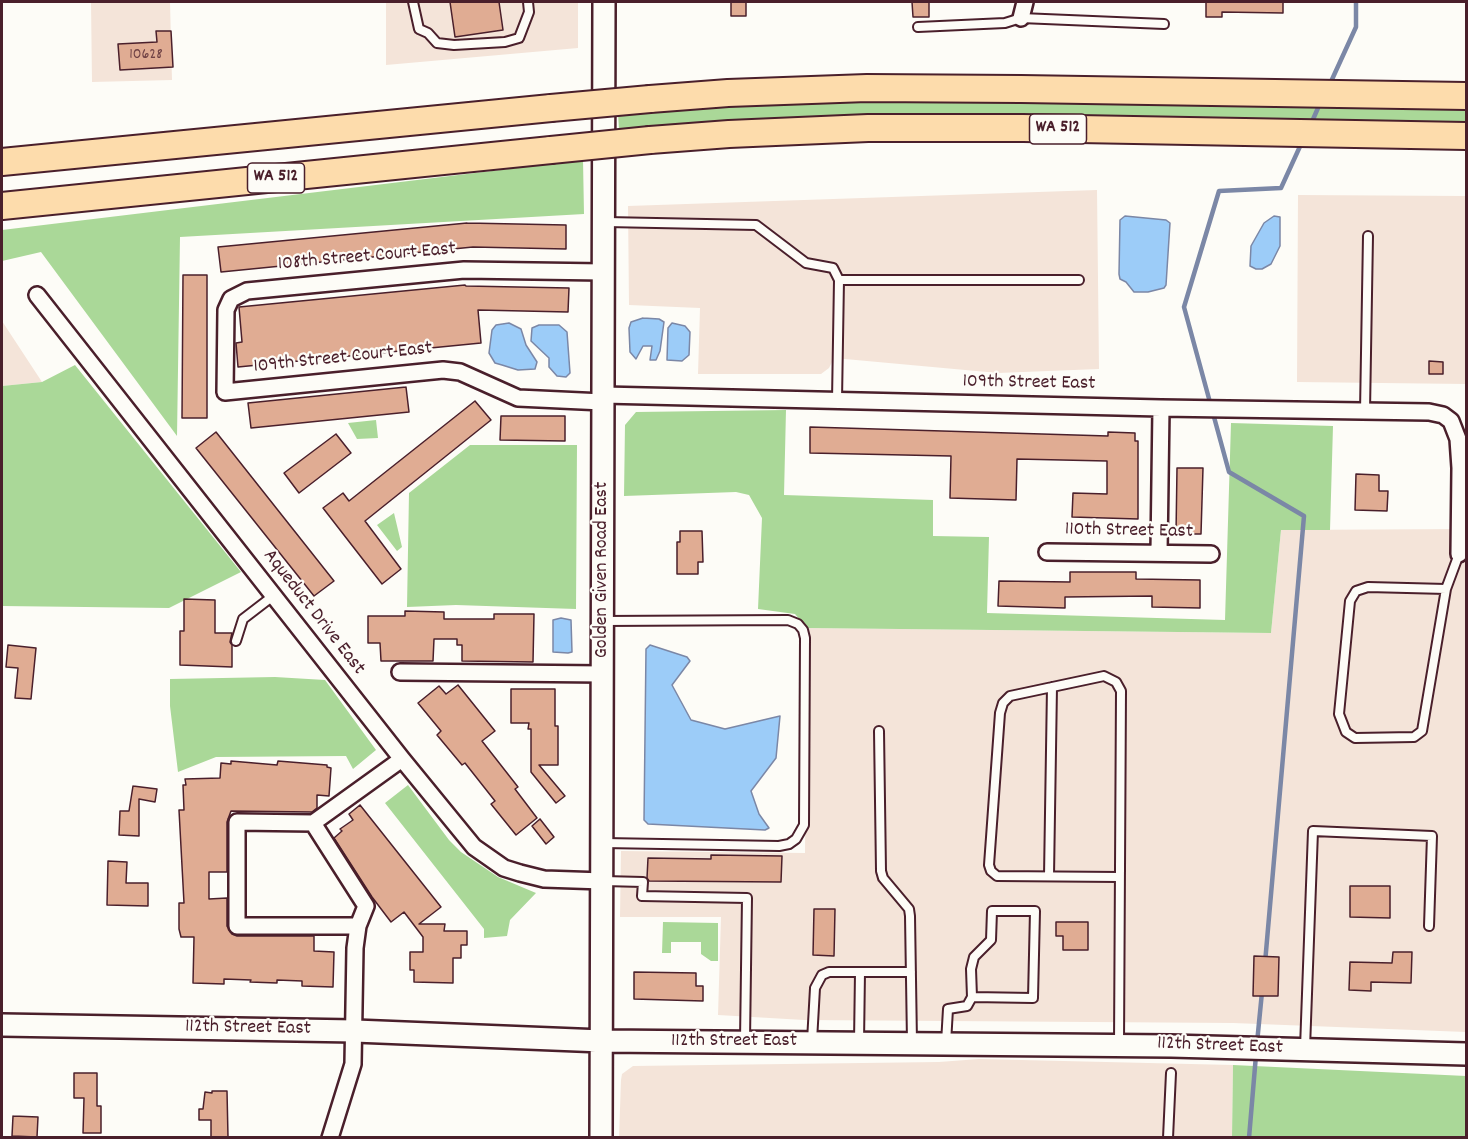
<!DOCTYPE html>
<html>
<head>
<meta charset="utf-8">
<style>
	body { margin:0 }
	#map { position:relative; width:1468px; height:1139px; overflow:hidden; background:#fdfcf7; font-family:Dekko,sans-serif }
	canvas { display:block }
	.frame { position:absolute; inset:0; border:3px solid #4a1f2b; pointer-events:none }
</style>
</head>
<body>
<div id="map">
<canvas width="1468" height="1139"></canvas>
<div class="frame"></div>
</div>
<script>
const ctx = document.querySelector('canvas').getContext('2d');
ctx.lineJoin = 'round';
function fill(path, color) { ctx.fillStyle = color; ctx.fill(path, 'evenodd'); }
const toPath = rows => new Path2D(rows.map(r => 'M' + r).join(''));
function trace(path, color, width, dash) { ctx.strokeStyle = color; ctx.lineWidth = width; ctx.lineCap = dash ? 'butt' : 'round'; ctx.setLineDash(dash || []); ctx.stroke(path); }
function drawText(font, color, halo, rows, align = 'center') {
  ctx.font = font + ' Dekko,sans-serif'; ctx.lineWidth = 4.5; ctx.setLineDash([]); ctx.textBaseline = 'middle'; ctx.strokeStyle = halo; ctx.fillStyle = color; for (const [text, x, y, turn = 0] of rows) {
    ctx.save(); ctx.translate(x, y); ctx.rotate((+turn || 0) * Math.PI / 180); ctx.textAlign = isNaN(turn) ? turn : align; if (halo) ctx.strokeText(text, 0, 0); ctx.fillText(text, 0, 0); ctx.restore();
  }
}
fill(toPath([
	[91,2,170,2,172,80,92,82],
	[386,2,578,2,578,48,386,65],
	[1097,190,1099,369,998,373,834,358,829,368,821,374,698,374,700,308,629,305,628,206],
	[1298,195,1466,196,1466,384,1297,382],
	[2,321,42,382,2,386],
	[1466,529,1466,1032,1233,1023,804,1020,718,1015,721,917,620,917,621,851,805,853,807,628,1271,633,1281,530],
	[979,1059,1233,1065,1232,1137,619,1138,621,1080,622,1074,633,1066,939,1062]
]), '#f4e4d9');
fill(toPath([
	[913,99,1466,109,1466,124,747,122,619,130,618,113,737,104],
	[583,160,584,214,180,237,177,436,41,252,2,261,2,230],
	[75,365,241,572,169,608,2,606,2,386,42,382],
	[786,410,784,495,933,500,933,536,989,537,987,613,1225,620,1231,423,1333,426,1330,530,1281,530,1271,633,807,628,795,614,758,609,762,518,749,495,736,492,624,496,625,425,636,412],
	[376,420,378,438,357,439,348,423],
	[470,445,577,445,576,609,456,605,407,607,409,493],
	[394,513,402,547,397,551,377,525],
	[275,677,325,680,376,750,353,769,346,756,216,757,178,772,170,706,170,679],
	[408,785,449,840,461,852,498,877,536,893,510,920,507,936,484,938,484,929,385,803],
	[663,922,718,923,718,961,711,961,701,954,701,942,671,942,671,953,662,953],
	[1233,1065,1466,1076,1466,1137,1232,1137]
]), '#aad898');
const water = toPath([
	[1125,216,1166,220,1170,223,1166,285,1164,288,1148,292,1134,292,1126,282,1120,279,1119,274,1120,220,1125,216],
	[1274,216,1280,217,1280,246,1271,264,1262,269,1256,269,1250,266,1251,246,1264,223,1274,216],
	[643,318,659,319,664,322,660,351,656,360,650,360,652,346,643,346,636,359,630,352,629,328,631,322,643,318],
	[509,323,521,329,526,345,537,362,535,369,518,370,502,365,495,363,489,353,492,330,496,325,509,323],
	[672,323,685,326,690,332,689,355,682,361,667,360,668,328,672,323],
	[539,325,559,325,567,332,570,373,566,377,557,376,549,367,549,358,531,341,532,328,539,325],
	[561,618,571,620,572,652,568,653,553,652,553,620,561,618],
	[650,645,687,657,690,661,672,685,691,720,725,729,780,716,776,758,751,791,759,814,769,828,765,830,648,824,644,820,646,649,650,645]
]);
fill(water, '#9cccf8');
trace(water, '#7b87a6', 1.5);
trace(toPath([
	[1329,86,1356,27,1356,2],
	[1311,124,1321,101],
	[1265,963,1304,516,1229,472,1184,307,1219,191,1281,188,1302,142],
	[1257,1043,1262,992],
	[1249,1138,1256,1055]
]), '#7b87a6', 4.5);
const building = toPath([
	[450,2,499,2,503,30,455,37,450,2],
	[731,2,746,2,746,16,731,16,731,2],
	[912,2,929,2,929,17,913,17,912,2],
	[1206,2,1283,2,1283,13,1222,12,1222,17,1206,17,1206,2],
	[156,31,171,31,173,67,120,70,118,44,157,42,156,31],
	[467,223,566,225,566,249,473,247,221,272,218,247,467,223],
	[183,275,207,275,207,418,182,418,183,275],
	[465,285,466,286,569,288,568,312,478,310,481,343,238,367,236,343,242,342,239,307,465,285],
	[1429,361,1443,362,1443,374,1429,374,1429,361],
	[406,387,409,412,251,428,248,403,406,387],
	[475,401,491,420,365,521,401,569,382,584,323,508,343,493,349,501,475,401],
	[501,416,565,416,565,441,500,440,501,416],
	[810,427,1108,436,1108,432,1135,433,1135,441,1138,441,1138,519,1072,517,1073,493,1107,494,1107,461,1017,459,1016,500,950,498,951,456,810,453,810,427],
	[216,432,334,581,314,596,196,448,216,432],
	[336,434,351,453,299,493,284,473,336,434],
	[1177,468,1203,468,1201,534,1176,534,1177,468],
	[1356,474,1379,475,1379,491,1388,491,1387,511,1355,510,1356,474],
	[680,531,702,531,703,562,698,562,698,574,677,574,677,542,680,542,680,531],
	[1070,572,1136,572,1136,579,1200,580,1200,608,1152,607,1152,596,1065,597,1065,608,998,606,999,581,1070,582,1070,572],
	[184,599,215,600,215,633,232,633,230,642,232,645,232,667,180,665,180,631,184,631,184,599],
	[405,611,444,612,444,619,494,619,494,614,534,614,533,662,462,661,462,645,457,645,457,639,434,639,433,661,381,661,380,643,368,643,368,616,405,616,405,611],
	[8,645,36,648,31,699,15,698,18,668,6,667,8,645],
	[458,685,495,731,482,741,518,787,515,789,537,818,516,835,491,804,495,801,465,763,462,765,437,735,441,731,418,703,439,686,446,694,458,685],
	[511,689,555,689,555,726,558,726,558,765,539,765,565,796,556,803,531,772,531,729,528,729,529,723,511,723,511,689],
	[231,761,277,765,278,761,327,765,327,767,331,768,329,796,317,795,317,808,312,812,231,811,227,822,227,872,209,872,209,899,227,898,227,926,232,934,237,936,314,936,314,951,334,952,333,987,302,986,302,981,277,980,277,983,250,982,251,980,224,979,224,984,193,983,194,937,181,937,179,929,179,903,184,903,179,810,184,810,183,785,186,785,185,779,220,778,221,763,231,764,231,761],
	[133,786,157,789,155,802,139,799,139,836,119,835,120,811,129,811,133,786],
	[360,805,441,907,419,924,445,924,444,931,467,931,467,945,461,945,461,958,453,958,453,983,414,982,414,970,410,970,410,952,423,952,423,937,404,912,391,922,372,897,334,838,342,831,340,829,353,820,349,814,360,805],
	[540,819,554,837,546,844,532,826,540,819],
	[711,855,782,856,781,882,649,881,647,878,648,858,711,859,711,855],
	[108,861,127,862,126,883,148,883,148,906,107,905,108,861],
	[1350,886,1390,886,1390,918,1350,917,1350,886],
	[814,909,835,909,834,956,813,955,814,909],
	[1056,922,1088,922,1088,950,1063,950,1063,936,1056,936,1056,922],
	[1393,952,1412,952,1411,983,1371,982,1371,991,1349,990,1350,962,1392,963,1393,952],
	[1254,956,1279,957,1278,996,1253,996,1254,956],
	[634,972,696,973,696,986,703,986,703,1001,634,999,634,972],
	[74,1073,97,1073,97,1106,101,1106,101,1133,83,1133,84,1098,74,1098,74,1073],
	[212,1091,227,1091,228,1137,211,1137,211,1120,199,1120,199,1109,203,1109,205,1092,212,1093,212,1091],
	[13,1116,38,1117,37,1137,12,1136,13,1116]
]);
fill(building, '#e0ac93');
trace(building, '#4a1f2b', 1.5);
const lane = toPath([
	[413,2,419,29,428,33,437,43,454,45,505,42,519,38,529,12,528,2],
	[918,27,1005,23,1021,18,1164,24],
	[606,222,756,225,806,263,833,268,839,280,837,400],
	[839,280,1079,280],
	[1365,411,1368,236],
	[1446,589,1368,587,1356,591,1350,601,1339,714,1346,732,1355,738,1414,737,1422,731,1446,589,1459,554],
	[603,621,788,620,798,624,803,630,805,638,804,825,796,839,789,844,779,846,604,843],
	[236,641,243,619,273,596],
	[879,731,881,871,883,878,909,909,910,916,912,1042],
	[1049,876,1052,687],
	[604,881,643,882,642,896,747,898,745,1040],
	[812,1041,815,988,822,975,829,972,911,972],
	[859,1042,860,972],
	[946,1043,948,1009,967,1006,972,997,971,969,974,957,991,940,992,911,1035,911,1033,998,972,997],
	[1119,1044,1121,691,1116,682,1104,676,1010,696,1003,703,1000,713,989,865,991,871,997,876,1119,877],
	[1305,1048,1313,831,1432,836,1429,926],
	[1168,1138,1171,1073]
]);
const street = toPath([
	[1021,18,1025,2],
	[37,295,402,759,474,847,504,868,520,873,544,879,603,881],
	[603,395,1161,408,1429,412,1443,415,1451,421,1458,439,1460,468,1459,554],
	[603,402,518,398,460,372,443,370,225,392,226,310,231,299,247,291,464,270,603,272],
	[1047,552,1211,554],
	[1159,552,1161,408],
	[400,672,603,674],
	[313,823,366,906,358,926,355,948,353,1064,330,1138],
	[313,823,237,822,237,926,358,926],
	[313,823,402,759]
]);
const secondary = toPath([
	[2,1025,355,1031,602,1041,1171,1046,1466,1054],
	[601,1138,604,2]
]);
const highway = toPath([
	[650,99,728,93,867,88,1021,89,1466,96],
	[650,140,729,134,868,128,1023,128,1466,136],
	[2,162,551,108],
	[2,206,551,150]
]);
trace(lane, '#4a1f2b', 12);
trace(street, '#4a1f2b', 20);
trace(secondary, '#4a1f2b', 26);
trace(highway, '#4a1f2b', 30);
trace(lane, '#fdfcf7', 8);
trace(street, '#fdfcf7', 15);
trace(secondary, '#fdfcf7', 21);
trace(highway, '#fddcac', 26);
const highwayBridge = toPath([
	[551,108,650,99],
	[551,150,650,140]
]);
trace(highwayBridge, '#4a1f2b', 30, []);
trace(highwayBridge, '#fddcac', 26);
drawText('16px', '#704245', null, [
	["10628",146,56]
]);
for (const [x, y, w] of [
	[1058,129,57],
	[276,178,57]
]) { const box = new Path2D(); box.roundRect(x - w / 2, y - 15, w, 30, 4.5); ctx.fillStyle = '#fdfcf7'; ctx.fill(box); trace(box, '#4a1f2b', 1.5); }
drawText('bold 18px', '#4a1f2b', null, [
	["WA 512",1058,129],
	["WA 512",276,178]
]);
drawText('20px', '#4a1f2b', '#fdfcf7', [
	["108th Street Court East",367,258,-5],
	["109th Street Court East",343,359,-6],
	["109th Street East",1029,384,1],
	["110th Street East",1129,532,1],
	["Golden Given Road East",603,570,-90],
	["Aqueduct Drive East",313,613,52],
	["112th Street East",248,1029,1],
	["112th Street East",734,1042],
	["112th Street East",1220,1047,2]
]);
</script>
</body>
</html>
